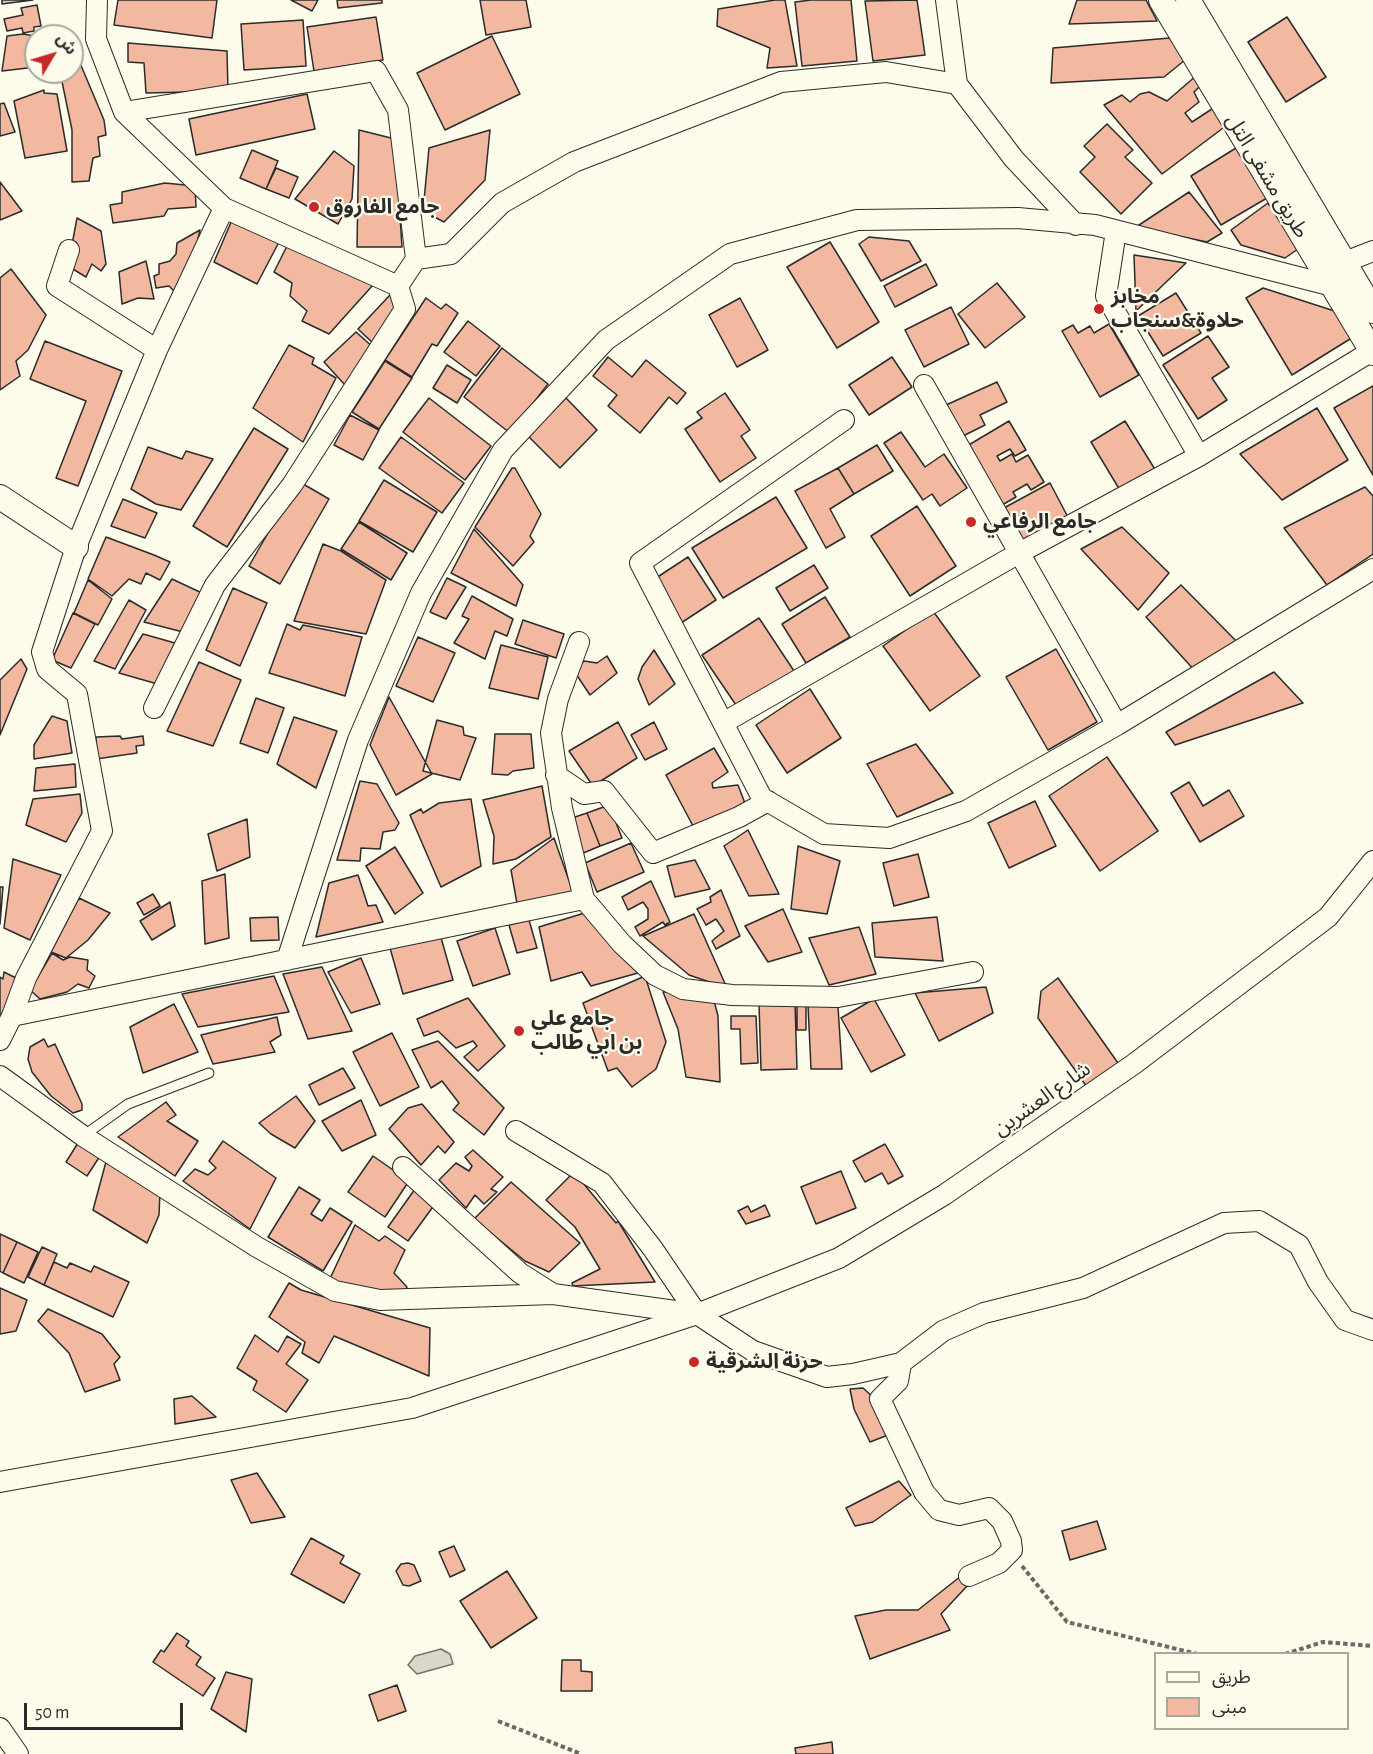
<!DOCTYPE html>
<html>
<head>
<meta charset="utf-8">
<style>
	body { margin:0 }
	#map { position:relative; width:1373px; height:1754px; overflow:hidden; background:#fdfbea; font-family:"Alegreya Sans","Noto Sans Arabic",sans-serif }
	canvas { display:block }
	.legend { position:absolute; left:1154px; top:1652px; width:195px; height:78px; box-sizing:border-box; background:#fdfbea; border:2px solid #a9a89e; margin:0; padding:8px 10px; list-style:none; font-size:18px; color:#2b2b2b }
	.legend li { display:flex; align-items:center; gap:12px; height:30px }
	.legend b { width:30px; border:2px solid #a9a89e }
	.north { position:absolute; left:24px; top:24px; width:60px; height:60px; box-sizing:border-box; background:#fdfbea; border:2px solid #a9a89e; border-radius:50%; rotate:52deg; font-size:16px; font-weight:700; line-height:24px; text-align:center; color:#2b2b2b }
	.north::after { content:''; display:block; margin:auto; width:21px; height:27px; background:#c62828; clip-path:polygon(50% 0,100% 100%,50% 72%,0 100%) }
	.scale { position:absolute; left:24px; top:1703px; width:159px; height:27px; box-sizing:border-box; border:3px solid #2b2b2b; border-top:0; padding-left:8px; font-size:18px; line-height:21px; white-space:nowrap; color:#2b2b2b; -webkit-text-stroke:4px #fdfbea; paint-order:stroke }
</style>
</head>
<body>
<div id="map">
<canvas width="1373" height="1754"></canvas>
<ul class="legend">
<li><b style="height:8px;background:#fdfbea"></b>طريق</li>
<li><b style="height:16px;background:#f2b8a0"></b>مبنى</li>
</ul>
<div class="north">ش</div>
<div class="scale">50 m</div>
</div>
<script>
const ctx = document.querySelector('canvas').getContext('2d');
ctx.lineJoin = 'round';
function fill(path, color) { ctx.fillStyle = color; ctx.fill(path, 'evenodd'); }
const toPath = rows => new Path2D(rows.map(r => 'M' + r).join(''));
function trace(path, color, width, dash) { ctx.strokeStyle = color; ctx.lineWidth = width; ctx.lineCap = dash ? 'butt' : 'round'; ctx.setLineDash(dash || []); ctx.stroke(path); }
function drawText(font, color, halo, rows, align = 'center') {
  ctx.font = font + ' "Alegreya Sans","Noto Sans Arabic",sans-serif'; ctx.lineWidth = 4.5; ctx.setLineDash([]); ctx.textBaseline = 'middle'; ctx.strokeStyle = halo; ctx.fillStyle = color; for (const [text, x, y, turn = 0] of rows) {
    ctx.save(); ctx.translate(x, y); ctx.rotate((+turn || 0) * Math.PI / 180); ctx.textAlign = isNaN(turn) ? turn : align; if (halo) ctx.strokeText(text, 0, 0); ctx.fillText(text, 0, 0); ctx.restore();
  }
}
const water = toPath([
	[441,1649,450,1654,453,1664,417,1674,408,1665,415,1656,441,1649]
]);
fill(water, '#d8d7c9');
trace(water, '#74746e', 1.5);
const building = toPath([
	[2,0,33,0,2,4,2,0],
	[118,0,217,0,212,38,114,25,118,0],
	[291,0,318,0,312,11,291,0],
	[337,0,382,0,382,3,338,8,337,0],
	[480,0,526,0,531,27,486,35,480,0],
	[775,0,785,0,797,66,767,68,770,48,717,26,718,9,775,0],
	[811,0,851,0,857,61,802,66,795,2,811,0],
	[917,0,925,55,873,61,865,1,917,0],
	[1077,0,1146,0,1157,21,1069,24,1077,0],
	[37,5,41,26,34,27,34,31,23,33,22,28,7,31,4,19,23,15,21,8,37,5],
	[376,17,383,60,314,71,307,27,376,17],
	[1287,17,1326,77,1286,102,1248,42,1287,17],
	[303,20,306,66,244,70,241,24,303,20],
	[23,34,35,36,36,67,2,71,7,36,23,34],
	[492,36,520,94,445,130,417,73,492,36],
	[1170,38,1185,60,1164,77,1051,83,1053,48,1170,38],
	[128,43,227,51,228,91,146,93,144,63,128,62,128,43],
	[80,63,104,120,106,135,98,137,100,156,93,158,89,181,72,182,72,130,60,72,72,72,72,67,80,63],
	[1197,75,1203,83,1194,92,1199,102,1185,113,1192,122,1215,107,1227,125,1162,174,1104,105,1122,95,1130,102,1140,94,1149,92,1167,101,1197,75],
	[44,90,44,93,57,94,67,151,25,158,14,101,44,90],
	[307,94,315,129,196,155,189,119,307,94],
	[4,103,15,132,0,136,0,104,4,103],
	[1107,124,1133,150,1125,157,1152,183,1121,214,1080,172,1095,157,1084,146,1107,124],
	[359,130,395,139,402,247,357,247,359,130],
	[490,130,485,180,444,222,423,211,429,148,490,130],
	[1236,148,1267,198,1221,225,1191,176,1236,148],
	[252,150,278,161,266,189,240,178,252,150],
	[334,151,354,166,352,199,338,224,295,199,334,151],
	[276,168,298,177,289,198,266,189,276,168],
	[0,182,22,211,0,220,0,182],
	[165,183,195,186,196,207,168,209,164,216,113,223,110,205,122,203,122,192,165,183],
	[1189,192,1222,233,1207,242,1136,227,1189,192],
	[1268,203,1298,249,1285,258,1241,245,1231,230,1268,203],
	[77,218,101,231,106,264,101,271,92,264,86,277,68,266,77,218],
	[232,220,279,242,257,284,214,262,232,220],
	[200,230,191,269,182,286,174,291,169,286,156,288,154,276,159,274,159,264,170,261,176,254,177,243,200,230],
	[869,237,909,241,921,261,881,281,859,244,869,237],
	[830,242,879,322,837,348,787,267,830,242],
	[288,244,373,285,329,334,302,321,307,311,290,296,292,283,274,272,288,244],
	[1134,255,1186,263,1136,311,1134,255],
	[146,261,154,299,138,298,122,304,119,272,146,261],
	[926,264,937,285,895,307,884,286,926,264],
	[11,269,46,315,28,350,16,361,20,376,0,390,0,278,11,269],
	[997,283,1025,317,985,348,958,314,997,283],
	[1263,288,1347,315,1358,334,1292,375,1246,298,1263,288],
	[1176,293,1201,333,1163,356,1138,316,1176,293],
	[390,295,399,301,375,345,358,329,390,295],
	[426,298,441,309,446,304,458,313,437,346,432,344,412,377,385,360,426,298],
	[740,298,768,350,737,367,709,315,740,298],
	[951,307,969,344,924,367,905,330,951,307],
	[468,321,500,346,476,376,444,352,468,321],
	[1109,324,1139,375,1100,397,1062,331,1073,325,1078,333,1090,326,1094,333,1109,324],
	[356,332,375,349,345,385,324,362,356,332],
	[1208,336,1229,367,1212,378,1227,400,1198,419,1163,365,1208,336],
	[45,341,122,371,78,486,56,478,86,401,30,379,45,341],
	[289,345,314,358,312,364,336,378,303,442,253,408,289,345],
	[502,348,548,384,510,433,464,397,502,348],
	[608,357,632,377,646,360,686,393,677,404,669,397,640,433,608,406,617,395,593,376,608,357],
	[892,357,912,387,869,415,849,385,892,357],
	[385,361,412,378,379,429,352,412,385,361],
	[447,365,471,380,457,403,433,388,447,365],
	[997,382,1007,402,980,415,985,425,961,437,946,405,997,382],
	[1373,386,1373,475,1334,408,1373,386],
	[725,393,750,430,741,436,756,458,720,482,685,429,702,418,697,412,725,393],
	[429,398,491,446,465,480,403,432,429,398],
	[566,398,597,430,560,468,528,436,566,398],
	[1317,408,1348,460,1282,500,1240,454,1317,408],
	[350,415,379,430,363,460,334,445,350,415],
	[1009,421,1026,450,1015,456,1010,449,997,456,1000,461,1012,454,1016,462,1028,455,1044,482,1031,490,1027,484,1013,492,1016,497,1002,505,967,446,1009,421],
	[1125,421,1156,471,1121,492,1091,442,1125,421],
	[254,428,288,449,227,547,193,526,254,428],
	[901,432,925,467,944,454,967,488,940,506,932,494,923,500,884,443,901,432],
	[401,437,464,483,442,513,379,468,401,437],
	[877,445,893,471,854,494,838,468,877,445],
	[148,447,182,459,186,451,213,459,181,510,156,504,131,489,148,447],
	[512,468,515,468,541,514,530,536,534,542,513,566,475,527,512,468],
	[838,468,854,494,830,509,845,537,826,548,795,491,838,468],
	[384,480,437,512,413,552,359,521,384,480],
	[298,481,329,499,280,584,249,566,298,481],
	[1050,483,1070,521,1023,547,1002,509,1050,483],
	[1365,487,1373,496,1373,554,1327,585,1284,528,1365,487],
	[776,497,807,548,723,598,692,548,776,497],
	[123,499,157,513,145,538,111,526,123,499],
	[917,506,956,566,910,596,871,536,917,506],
	[359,522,407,553,391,580,341,549,359,522],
	[1122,527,1169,573,1138,610,1081,549,1122,527],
	[474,529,523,585,516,606,451,573,474,529],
	[106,537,154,555,170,562,160,580,146,573,141,584,129,579,112,596,88,579,106,537],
	[323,544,341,551,386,580,366,634,294,621,323,544],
	[688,557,716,600,681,623,653,580,688,557],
	[814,565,828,588,790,611,776,588,814,565],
	[447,578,466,587,446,619,430,612,447,578],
	[172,579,202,593,187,633,144,622,172,579],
	[88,580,112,599,98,625,74,613,88,580],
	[1181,585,1244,649,1196,672,1146,617,1181,585],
	[233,588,267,603,240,666,206,650,233,588],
	[472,596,513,619,507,636,495,631,485,659,454,643,469,619,462,616,472,596],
	[825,597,850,637,806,663,782,624,825,597],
	[129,600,146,610,115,669,94,661,129,600],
	[933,611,980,676,930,711,883,646,933,611],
	[73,613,95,624,71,668,52,660,73,613],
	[759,618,794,671,738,708,702,655,759,618],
	[523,620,564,634,556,658,515,644,523,620],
	[287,624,300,630,303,625,362,637,345,696,269,673,287,624],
	[143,634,175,643,161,685,119,673,143,634],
	[418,637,455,653,433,702,396,686,418,637],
	[501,645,548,657,538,699,489,688,501,645],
	[1056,649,1097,722,1048,750,1006,677,1056,649],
	[654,650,675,684,649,705,638,679,642,667,654,650],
	[607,656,617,673,590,695,574,671,584,661,597,663,607,656],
	[21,659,27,669,0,735,0,680,21,659],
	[199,662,241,680,213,746,167,731,199,662],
	[1274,672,1303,703,1175,745,1166,732,1274,672],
	[810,689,841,738,787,773,756,725,810,689],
	[389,697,432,774,396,795,370,745,389,697],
	[256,698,284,708,268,753,240,743,256,698],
	[52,716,67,721,72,753,34,759,34,745,52,716],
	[294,717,337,731,316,788,277,764,294,717],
	[437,720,463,727,464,735,476,738,460,780,423,771,437,720],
	[618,722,637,758,593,786,569,751,618,722],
	[654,722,667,749,645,760,631,735,654,722],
	[495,734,531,734,534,768,513,771,508,775,492,774,495,734],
	[120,736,122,739,143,736,144,745,136,746,137,753,96,759,96,737,120,736],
	[916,744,953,793,897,817,867,764,916,744],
	[714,748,728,772,712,783,713,788,738,785,746,806,693,826,666,775,714,748],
	[1107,757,1158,831,1100,871,1049,796,1107,757],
	[75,764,76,787,34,791,36,768,75,764],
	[360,781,377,784,399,823,395,830,383,832,380,849,361,848,360,861,337,860,360,781],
	[1189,782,1203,806,1229,790,1244,816,1200,842,1171,793,1189,782],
	[542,786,551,837,516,859,493,864,494,836,483,800,542,786],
	[80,794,82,813,66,842,26,825,33,799,80,794],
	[471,799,481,866,441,887,410,815,421,809,423,813,439,803,471,799],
	[1035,801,1056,846,1009,868,988,823,1035,801],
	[609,805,622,838,600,846,587,813,609,805],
	[587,813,600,846,581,854,569,819,587,813],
	[247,819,250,857,217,871,208,834,247,819],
	[748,830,779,894,749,896,724,846,748,830],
	[554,838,573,892,518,909,511,870,554,838],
	[631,843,644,872,597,892,585,863,631,843],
	[798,846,840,861,827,914,791,909,798,846],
	[395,847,423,893,395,914,366,866,395,847],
	[918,854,929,897,894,906,883,863,918,854],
	[13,859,61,875,30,940,4,928,13,859],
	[695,860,710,889,675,897,667,866,695,860],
	[225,874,229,938,205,944,202,881,225,874],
	[358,875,368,906,376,905,383,922,316,937,329,883,358,875],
	[651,881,670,922,665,925,663,922,640,936,635,927,648,919,648,909,643,902,628,910,622,897,651,881],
	[0,887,3,887,0,924,0,887],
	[721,890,740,936,716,949,712,941,724,931,716,919,706,925,697,909,711,902,710,897,721,890],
	[153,894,160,906,144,915,137,903,153,894],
	[79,898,110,913,88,940,66,958,51,952,79,898],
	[170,902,175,926,152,940,140,921,170,902],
	[783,909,802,952,768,962,745,926,783,909],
	[591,911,596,926,638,973,591,986,582,972,551,981,539,927,591,911],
	[694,914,727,988,689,975,643,936,694,914],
	[278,917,279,940,251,941,250,918,278,917],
	[937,917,943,961,875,957,872,923,937,917],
	[529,920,537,948,517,953,509,925,529,920],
	[859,927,876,974,829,985,809,938,859,927],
	[495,928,510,974,473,986,457,941,495,928],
	[440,934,453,980,403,994,390,948,440,934],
	[52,953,63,960,70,957,88,960,87,970,95,976,89,988,78,984,67,992,40,999,30,990,52,953],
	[361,958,380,1004,351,1013,328,972,361,958],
	[322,967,352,1031,308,1039,283,974,322,967],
	[4,972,16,978,4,1014,0,1016,0,977,3,979,4,972],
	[274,976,289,1012,198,1027,182,994,274,976],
	[645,976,666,1042,656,1069,632,1087,617,1068,608,1071,583,1003,645,976],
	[1058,978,1118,1063,1087,1087,1038,1018,1041,991,1058,978],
	[986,987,993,1013,939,1041,915,993,986,987],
	[711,989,718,1016,720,1082,686,1077,678,1029,663,992,711,989],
	[468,998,505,1046,478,1071,464,1057,477,1046,473,1041,456,1048,438,1031,424,1036,417,1019,468,998],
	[874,999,905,1055,871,1072,841,1018,874,999],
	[795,1002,797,1069,761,1070,759,1003,795,1002],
	[797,1003,806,1003,806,1030,797,1030,797,1003],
	[174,1004,198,1052,143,1073,130,1027,174,1004],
	[808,1005,838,1007,842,1069,811,1069,808,1005],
	[731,1016,756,1016,758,1063,741,1064,740,1029,731,1029,731,1016],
	[277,1017,281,1035,270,1042,275,1052,213,1064,201,1035,277,1017],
	[392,1033,419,1087,380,1106,353,1052,392,1033],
	[44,1039,48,1047,55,1044,82,1104,82,1110,73,1113,51,1096,32,1072,28,1059,30,1047,44,1039],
	[438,1041,504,1108,484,1135,453,1110,459,1103,442,1081,431,1088,412,1050,438,1041],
	[343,1068,355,1088,319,1105,309,1085,343,1068],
	[296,1096,315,1121,295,1148,271,1134,259,1123,296,1096],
	[361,1100,376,1135,342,1151,322,1121,361,1100],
	[166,1102,176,1115,167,1121,198,1141,175,1176,118,1137,166,1102],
	[422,1104,454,1142,445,1153,438,1146,421,1165,389,1129,408,1108,422,1104],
	[223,1141,276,1178,250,1229,183,1181,195,1169,208,1175,216,1168,209,1161,223,1141],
	[78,1143,100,1156,87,1176,66,1162,78,1143],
	[885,1144,903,1176,888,1184,882,1173,865,1182,853,1161,885,1144],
	[473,1150,503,1177,491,1189,497,1192,484,1204,475,1195,466,1208,439,1180,456,1163,469,1171,472,1166,465,1157,473,1150],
	[373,1156,409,1181,385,1217,348,1192,373,1156],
	[107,1158,160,1192,159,1215,147,1243,93,1210,107,1158],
	[841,1171,856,1208,816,1224,801,1187,841,1171],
	[574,1172,616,1223,618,1221,655,1282,573,1286,572,1283,600,1269,575,1227,546,1200,574,1172],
	[511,1182,580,1243,549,1272,525,1261,474,1219,511,1182],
	[299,1187,320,1200,311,1214,322,1221,330,1208,352,1222,323,1271,268,1237,299,1187],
	[415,1189,435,1204,408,1241,388,1227,415,1189],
	[765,1205,770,1216,746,1224,738,1211,748,1206,751,1212,765,1205],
	[355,1225,379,1241,385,1236,405,1250,394,1273,407,1287,404,1293,327,1285,355,1225],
	[0,1234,17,1242,3,1273,0,1271,0,1234],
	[17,1242,38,1252,24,1283,3,1273,17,1242],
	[42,1247,57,1254,44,1285,28,1277,42,1247],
	[54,1262,67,1268,70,1263,91,1272,94,1266,129,1282,113,1317,44,1285,54,1262],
	[289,1283,301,1290,430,1328,429,1376,334,1336,319,1363,302,1353,305,1342,269,1317,289,1283],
	[0,1288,27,1300,16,1331,0,1334,0,1288],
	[48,1309,102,1334,120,1357,114,1364,120,1380,85,1392,69,1353,38,1321,48,1309],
	[255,1335,278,1352,287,1336,301,1344,286,1364,308,1380,286,1412,253,1390,257,1381,237,1368,255,1335],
	[863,1388,875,1399,888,1435,870,1442,854,1409,850,1389,863,1388],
	[192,1396,216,1417,175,1424,174,1399,192,1396],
	[257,1473,285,1517,251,1523,231,1480,257,1473],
	[899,1481,911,1495,873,1522,855,1526,846,1508,899,1481],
	[1097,1521,1106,1549,1070,1560,1062,1531,1097,1521],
	[311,1538,344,1556,340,1563,360,1574,344,1603,291,1574,311,1538],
	[454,1546,465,1570,450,1577,439,1552,454,1546],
	[408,1563,414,1565,421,1581,409,1586,403,1585,396,1571,401,1564,408,1563],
	[507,1571,537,1618,491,1648,460,1601,507,1571],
	[961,1576,968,1585,941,1614,950,1630,870,1659,855,1616,886,1610,918,1610,961,1576],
	[177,1633,189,1641,186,1646,201,1657,196,1665,215,1678,203,1696,153,1662,161,1650,164,1652,177,1633],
	[562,1660,581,1660,581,1671,592,1672,592,1691,561,1691,562,1660],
	[226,1672,252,1679,246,1732,211,1709,226,1672],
	[397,1685,406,1711,378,1721,369,1695,397,1685],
	[832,1742,833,1754,796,1754,795,1748,832,1742]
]);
fill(building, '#f2b8a0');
trace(building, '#2b2b2b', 1.5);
const service = toPath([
	[83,1136,128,1104,209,1073]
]);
const minor = toPath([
	[97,0,96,39,124,112,224,208,398,286,416,259,398,110,376,71,124,112],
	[946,0,957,84,1014,159,1076,225],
	[1116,231,1106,296,1199,456],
	[69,250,57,286,157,350],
	[416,259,451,254,502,203,574,162,781,82,886,72,957,84],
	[1345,262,1373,251],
	[924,385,1117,725],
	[844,420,640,563,762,798,824,834,889,838,966,811,1117,725,1373,569],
	[579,642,558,699,551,733,562,808,584,899,622,944,655,975,683,989,732,995,838,997,973,972],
	[154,708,215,585,292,485,405,309,398,286],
	[723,723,1019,553,1199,456,1372,351],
	[556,775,584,794,604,791,653,853,739,817,768,801],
	[287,960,358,740,421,593,503,450,606,340,730,254,857,220,1018,218,1095,225,1333,286],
	[12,1016,584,899],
	[0,1040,12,1016,26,978,102,831,77,694,47,669,42,652,76,547,157,350,224,208],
	[0,1076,83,1136,257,1247,335,1291,380,1300,553,1294,697,1314,839,1258,944,1195,1134,1064,1328,917,1373,861],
	[516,1131,602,1183,653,1249,697,1314],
	[403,1167,520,1273,553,1294],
	[901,1363,898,1381,880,1399,924,1492,939,1510,959,1515,989,1508,1002,1521,1011,1541,1012,1550,999,1563,969,1576],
	[0,1482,412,1408,697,1314,753,1351,827,1377,853,1374,901,1363,943,1331,984,1313,1083,1288,1224,1223,1259,1221,1299,1245,1318,1282,1345,1320,1373,1330],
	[0,1728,18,1754]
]);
const tertiary = toPath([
	[1161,0,1373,353],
	[1188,0,1373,311],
	[0,497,76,547]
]);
trace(service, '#2b2b2b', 11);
trace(minor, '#2b2b2b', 22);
trace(tertiary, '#2b2b2b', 26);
trace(toPath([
	[1022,1566,1067,1622,1197,1654],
	[1285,1654,1323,1642,1373,1646],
	[498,1721,581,1754]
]), '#6a6964', 4, [4.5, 3]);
trace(service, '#fdfbea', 9);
trace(minor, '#fdfbea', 20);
trace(tertiary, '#fdfbea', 24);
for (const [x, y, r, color] of [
	[314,207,6,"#c62828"],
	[1099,309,6,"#c62828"],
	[971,522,6,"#c62828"],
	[519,1031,6,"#c62828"],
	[694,1362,6,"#c62828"]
]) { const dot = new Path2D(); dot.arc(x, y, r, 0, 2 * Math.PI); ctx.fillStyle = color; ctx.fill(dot); trace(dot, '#fdfbea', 2); }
drawText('21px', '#2b2b2b', '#fdfbea', [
	["طريق مشفى التل",1267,176,59],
	["شارع العشرين",1042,1099,-35]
]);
drawText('bold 21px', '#2b2b2b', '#fdfbea', [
	["جامع الفاروق",326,207],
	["مخابز",1111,297],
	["حلاوة&سنجاب",1111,321],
	["جامع الرفاعي",983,522],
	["جامع علي",531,1019],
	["بن ابي طالب",531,1043],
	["حرنة الشرقية",706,1362]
], 'left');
</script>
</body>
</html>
